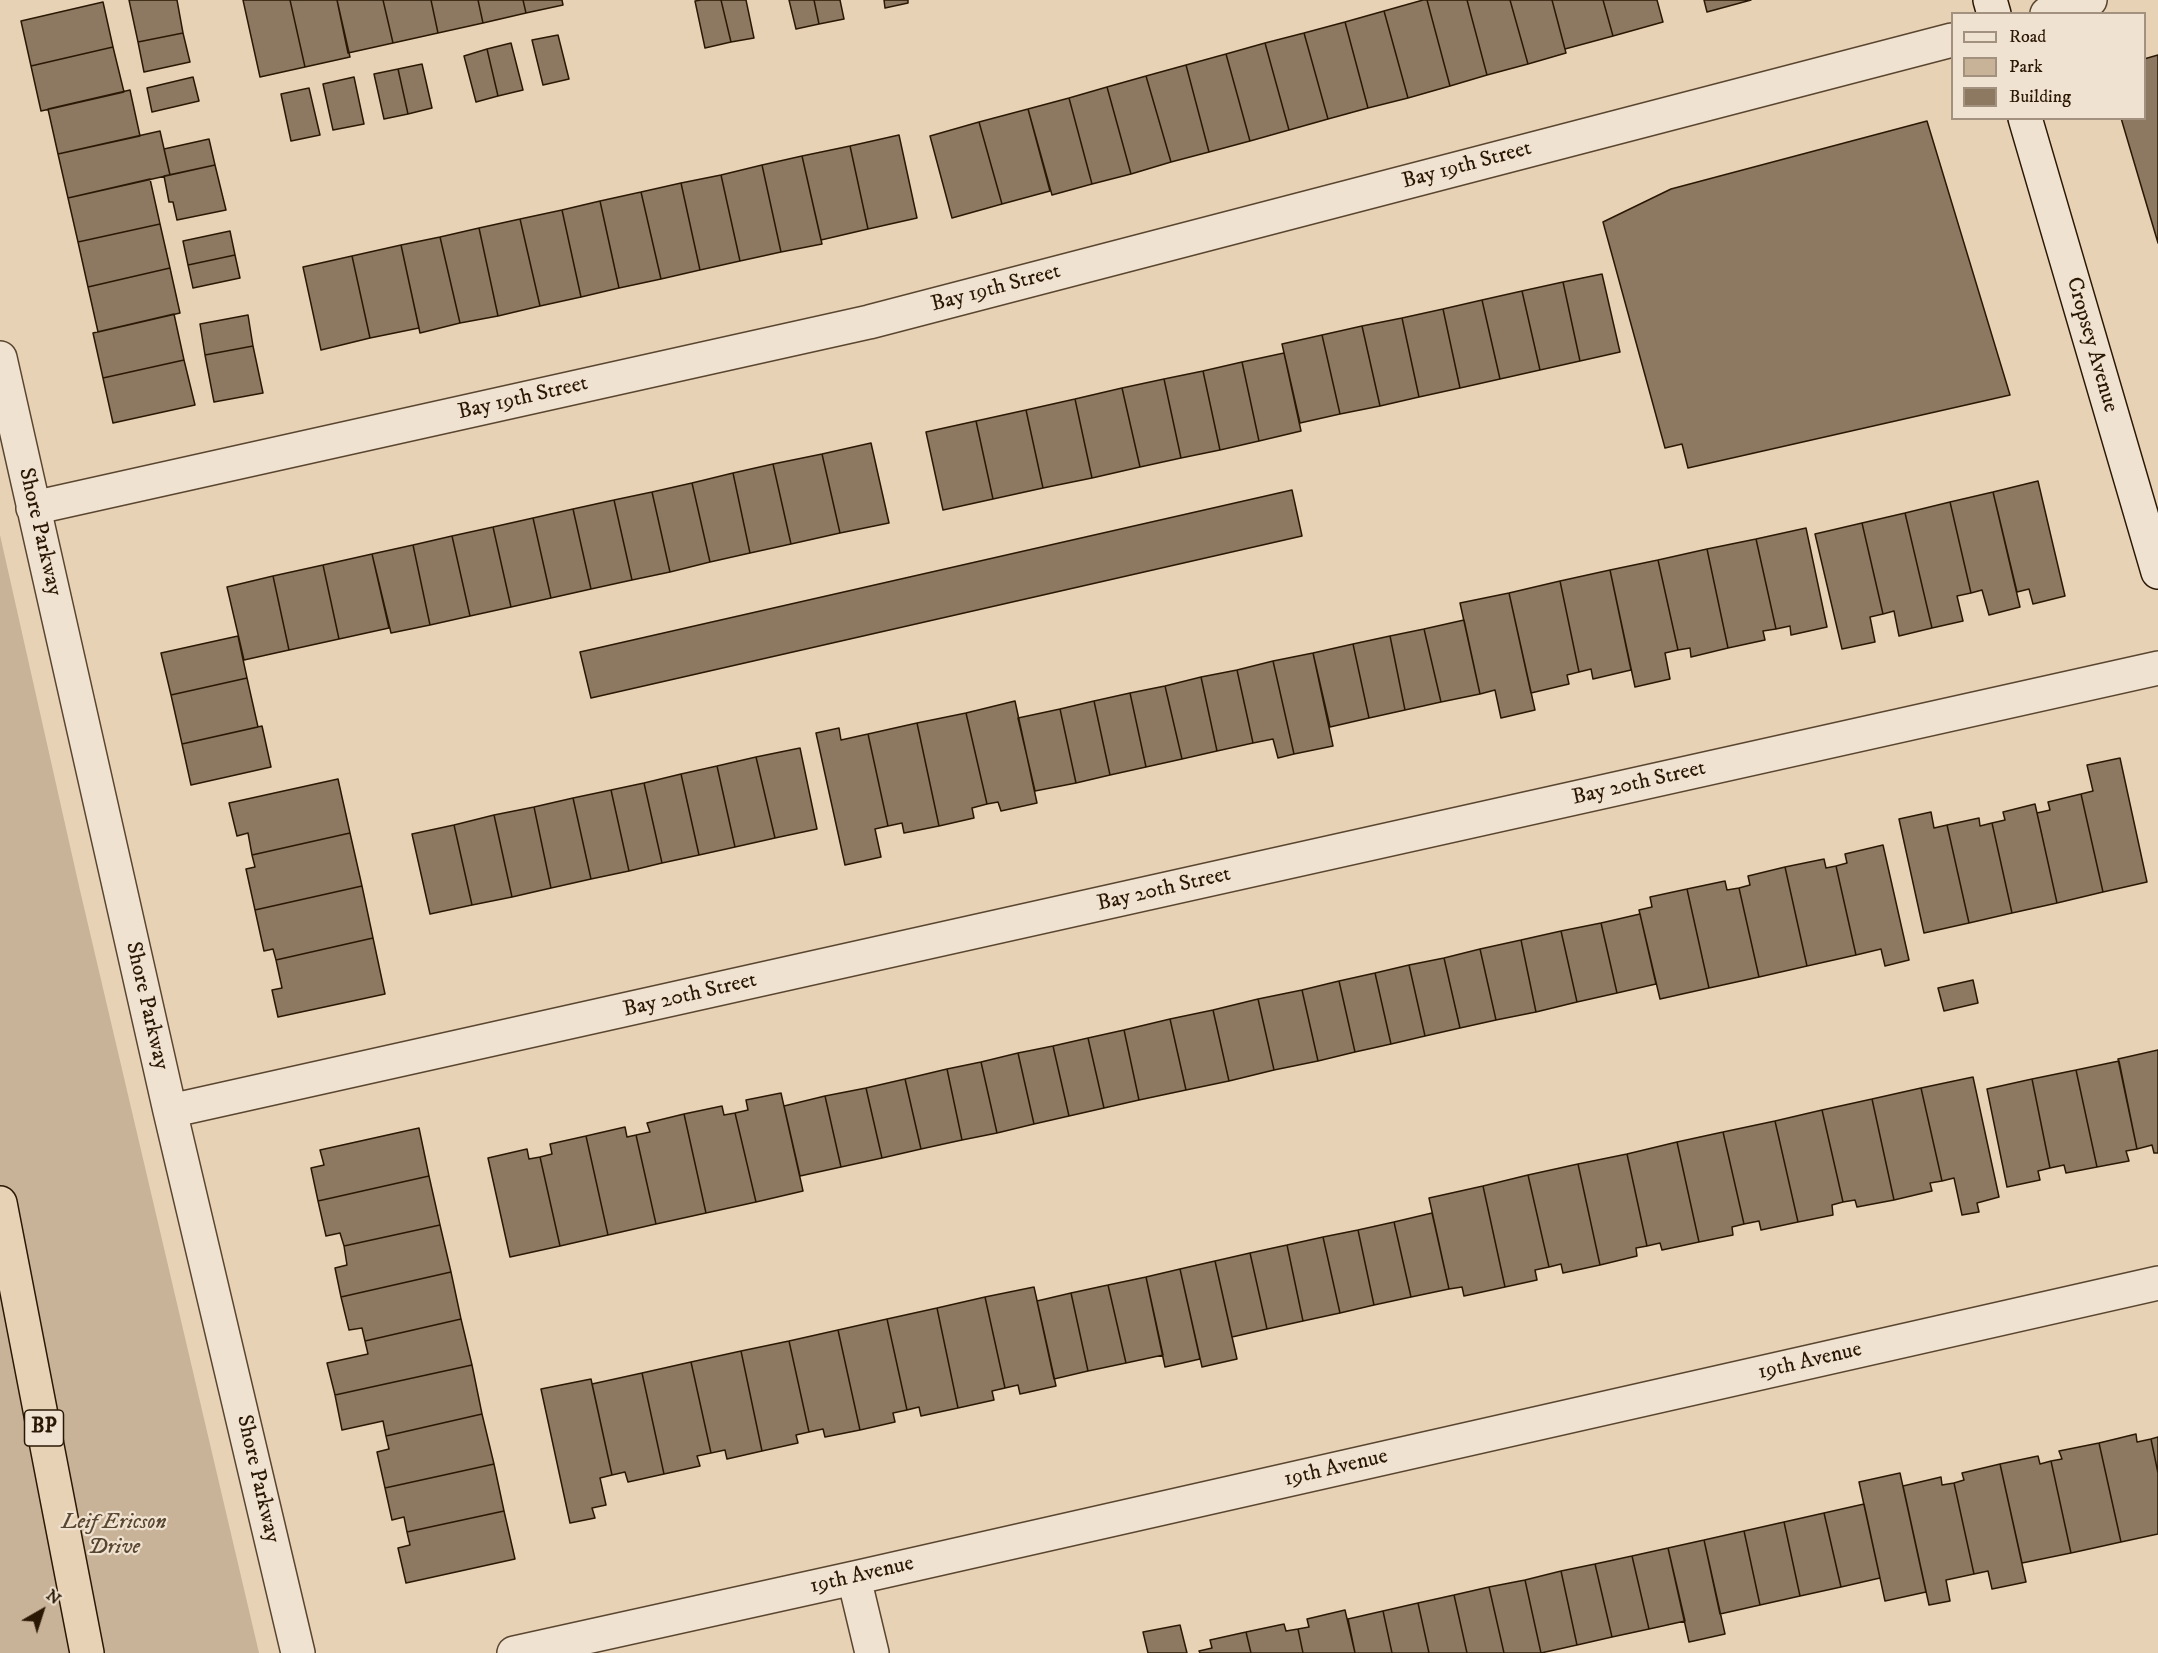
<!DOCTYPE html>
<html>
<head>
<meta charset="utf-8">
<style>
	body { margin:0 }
	#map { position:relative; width:2158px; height:1653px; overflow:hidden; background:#e8d2b6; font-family:"IM FELL DW Pica",serif }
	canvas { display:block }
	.legend { position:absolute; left:1951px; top:12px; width:195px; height:108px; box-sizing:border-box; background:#f0e2d0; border:2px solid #a1917e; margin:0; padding:8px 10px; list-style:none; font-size:18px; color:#2a1804 }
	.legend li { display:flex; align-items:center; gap:12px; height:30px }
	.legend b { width:30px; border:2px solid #a1917e }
	.north { position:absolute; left:12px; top:1581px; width:60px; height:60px; -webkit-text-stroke:4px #f0e2d0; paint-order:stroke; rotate:39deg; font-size:16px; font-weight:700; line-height:24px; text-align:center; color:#2a1804 }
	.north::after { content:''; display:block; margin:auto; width:21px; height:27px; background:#2a1804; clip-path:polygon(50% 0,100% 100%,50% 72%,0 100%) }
</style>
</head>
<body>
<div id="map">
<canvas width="2158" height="1653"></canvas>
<ul class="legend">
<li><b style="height:8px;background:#f0e2d0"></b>Road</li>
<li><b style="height:16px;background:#c8b298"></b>Park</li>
<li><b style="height:16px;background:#8d7961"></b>Building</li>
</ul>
<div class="north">N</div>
</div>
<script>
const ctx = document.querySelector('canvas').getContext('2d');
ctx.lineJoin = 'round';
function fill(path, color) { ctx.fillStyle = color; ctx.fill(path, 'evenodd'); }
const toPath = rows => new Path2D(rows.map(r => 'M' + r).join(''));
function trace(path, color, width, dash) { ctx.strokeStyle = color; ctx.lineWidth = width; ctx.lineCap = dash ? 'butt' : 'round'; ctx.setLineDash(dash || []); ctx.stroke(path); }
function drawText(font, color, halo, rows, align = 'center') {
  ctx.font = font + ' "IM FELL DW Pica",serif'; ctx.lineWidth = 4.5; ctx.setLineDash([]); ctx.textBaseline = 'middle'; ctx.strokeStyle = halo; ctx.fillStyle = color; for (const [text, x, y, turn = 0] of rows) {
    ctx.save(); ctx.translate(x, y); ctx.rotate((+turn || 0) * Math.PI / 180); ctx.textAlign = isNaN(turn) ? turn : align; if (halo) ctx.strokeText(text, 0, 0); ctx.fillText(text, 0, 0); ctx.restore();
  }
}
fill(toPath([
	[0,535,79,886,259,1653,0,1653]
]), '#c8b298');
const building = toPath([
	[129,0,177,0,183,33,138,42,129,0],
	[243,0,290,0,305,67,260,77,243,0],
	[290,0,337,0,350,57,305,67,290,0],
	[337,0,383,0,393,43,348,53,337,0],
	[383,0,431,0,438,33,393,43,383,0],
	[431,0,478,0,483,23,438,33,431,0],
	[478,0,523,0,526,13,483,23,478,0],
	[523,0,562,0,563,5,526,13,523,0],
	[701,0,721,0,731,42,705,48,695,1,701,0],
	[721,0,746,0,754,38,731,42,721,0],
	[789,0,814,0,819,24,796,29,789,0],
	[814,0,840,0,844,19,819,24,814,0],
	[884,0,908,0,908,3,885,8,884,0],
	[1423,0,1427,0,1450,86,1408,98,1384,11,1423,0],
	[1427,0,1467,0,1487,75,1450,86,1427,0],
	[1467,0,1510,0,1528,64,1487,75,1467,0],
	[1510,0,1552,0,1566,53,1528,64,1510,0],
	[1552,0,1603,0,1613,36,1565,49,1552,0],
	[1603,0,1657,0,1663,22,1613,36,1603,0],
	[1704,0,1751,0,1707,12,1704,0],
	[103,2,113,47,31,66,21,21,103,2],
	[1384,11,1408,98,1368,108,1345,22,1384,11],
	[1345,22,1368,108,1328,119,1304,33,1345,22],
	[183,33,190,62,144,72,138,42,183,33],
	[1304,33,1328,119,1289,130,1265,43,1304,33],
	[558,35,569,79,543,85,532,40,558,35],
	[511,43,523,90,498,96,487,49,511,43],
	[1265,43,1289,130,1250,141,1226,54,1265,43],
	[113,47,124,92,41,111,31,66,113,47],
	[487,49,498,96,476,102,464,56,487,49],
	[1226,54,1250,141,1209,152,1186,65,1226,54],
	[2158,55,2158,243,2121,118,2144,118,2144,59,2158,55],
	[422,64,432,108,408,114,398,69,422,64],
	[1186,65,1209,152,1171,162,1146,76,1186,65],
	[398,69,408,114,384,119,374,74,398,69],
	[1146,76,1171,162,1131,174,1107,87,1146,76],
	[193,77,199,101,152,112,147,88,193,77],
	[354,77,364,124,333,130,323,84,354,77],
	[1107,87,1131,174,1092,184,1069,98,1107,87],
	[309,88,320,135,291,141,281,94,309,88],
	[130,90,140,136,58,154,48,109,130,90],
	[1069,98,1092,184,1052,195,1028,109,1069,98],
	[1028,109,1050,191,1002,204,979,122,1028,109],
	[1927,121,2010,395,1688,468,1682,444,1665,448,1603,222,1671,189,1927,121],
	[979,122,1002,204,952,218,930,136,979,122],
	[160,131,170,175,68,198,58,154,160,131],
	[899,135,917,218,868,229,850,146,899,135],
	[209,139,215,165,170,175,164,149,209,139],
	[850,146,868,229,821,240,802,156,850,146],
	[802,156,822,244,781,252,762,165,802,156],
	[215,165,226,210,177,220,173,202,169,202,164,176,215,165],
	[762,165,781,252,740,261,721,175,762,165],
	[721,175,740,261,700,270,681,183,721,175],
	[150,179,160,224,78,242,68,198,150,179],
	[681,183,700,270,661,279,641,192,681,183],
	[641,192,661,279,619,288,600,201,641,192],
	[600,201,619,288,581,297,562,210,600,201],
	[562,210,581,297,540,306,520,219,562,210],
	[520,219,540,306,498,316,479,228,520,219],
	[160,224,170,268,88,287,78,242,160,224],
	[479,228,498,316,460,323,440,237,479,228],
	[230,231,235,255,188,265,183,241,230,231],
	[440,237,460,323,420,333,401,245,440,237],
	[401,245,419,328,370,338,352,256,401,245],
	[235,255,240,278,193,288,188,265,235,255],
	[352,256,370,338,321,350,303,267,352,256],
	[170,268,180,313,98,332,88,287,170,268],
	[1602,274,1620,352,1580,361,1563,282,1602,274],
	[1563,282,1580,361,1540,370,1522,291,1563,282],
	[1522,291,1540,370,1500,379,1482,300,1522,291],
	[1482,300,1500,379,1460,388,1443,309,1482,300],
	[1443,309,1460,388,1419,397,1402,318,1443,309],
	[174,314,184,360,103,378,93,333,174,314],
	[248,315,253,346,205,355,200,324,248,315],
	[1402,318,1419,397,1380,406,1362,326,1402,318],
	[1362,326,1380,406,1340,414,1322,335,1362,326],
	[1322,335,1340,414,1300,423,1282,344,1322,335],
	[253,346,263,393,214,402,205,355,253,346],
	[1284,353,1301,431,1259,441,1242,362,1284,353],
	[184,360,195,405,113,423,103,378,184,360],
	[1242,362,1259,441,1220,450,1203,371,1242,362],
	[1203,371,1220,450,1181,458,1164,379,1203,371],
	[1164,379,1181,458,1140,467,1122,388,1164,379],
	[1122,388,1140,467,1092,478,1075,399,1122,388],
	[1075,399,1092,478,1043,488,1026,410,1075,399],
	[1026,410,1043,488,993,499,976,421,1026,410],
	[976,421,993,499,943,510,926,432,976,421],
	[871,443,889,523,840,533,822,454,871,443],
	[822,454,840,533,791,544,773,464,822,454],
	[773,464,791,544,750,553,733,473,773,464],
	[733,473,750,553,710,562,692,483,733,473],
	[2038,481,2065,596,2033,604,2029,589,2017,592,1993,492,2038,481],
	[692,483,710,562,670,572,652,492,692,483],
	[1292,490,1302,536,591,698,580,652,1292,490],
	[652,492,670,572,632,580,614,500,652,492],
	[1993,492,2020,607,1989,615,1982,590,1971,593,1950,502,1993,492],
	[614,500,632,580,591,589,573,509,614,500],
	[1950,502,1971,593,1957,596,1963,621,1932,628,1905,513,1950,502],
	[573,509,591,589,551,598,533,518,573,509],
	[1905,513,1932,628,1899,636,1894,611,1883,614,1862,523,1905,513],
	[533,518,551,598,511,607,493,527,533,518],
	[1862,523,1883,614,1870,617,1875,642,1842,649,1815,534,1862,523],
	[493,527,511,607,470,616,452,536,493,527],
	[1806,528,1827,627,1791,635,1790,626,1776,629,1756,539,1806,528],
	[452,536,470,616,430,625,413,545,452,536],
	[1756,539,1776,629,1763,631,1765,640,1728,648,1707,549,1756,539],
	[413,545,430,625,391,633,372,554,413,545],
	[1707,549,1728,648,1691,657,1690,648,1678,650,1658,560,1707,549],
	[372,554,389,628,339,639,323,565,372,554],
	[1658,560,1678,650,1665,653,1670,679,1635,687,1610,570,1658,560],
	[323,565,339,639,289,650,273,576,323,565],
	[1610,570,1631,670,1593,679,1591,669,1579,672,1560,581,1610,570],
	[273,576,289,650,244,660,227,587,273,576],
	[1560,581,1579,672,1567,675,1569,684,1531,693,1509,593,1560,581],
	[1509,593,1535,710,1501,718,1495,690,1480,694,1460,603,1509,593],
	[1464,620,1480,694,1441,702,1424,629,1464,620],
	[1424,629,1441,702,1405,710,1390,636,1424,629],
	[238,636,247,678,171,695,161,653,238,636],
	[1390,636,1405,710,1369,718,1353,644,1390,636],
	[1353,644,1369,718,1330,727,1313,653,1353,644],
	[1313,653,1333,746,1294,754,1273,661,1313,653],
	[1273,661,1294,754,1278,758,1273,739,1253,743,1237,670,1273,661],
	[1237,670,1253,743,1217,751,1201,677,1237,670],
	[1201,677,1217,751,1182,759,1165,686,1201,677],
	[247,678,258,727,182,744,171,695,247,678],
	[1165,686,1182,759,1146,767,1130,693,1165,686],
	[1130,693,1146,767,1110,775,1094,701,1130,693],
	[1015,701,1037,803,1001,811,998,802,987,804,966,713,1015,701],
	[1094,701,1110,775,1076,783,1060,709,1094,701],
	[1060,709,1076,783,1035,791,1018,718,1060,709],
	[966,713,987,804,972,808,974,818,939,826,917,723,966,713],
	[917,723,939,826,904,833,902,823,888,826,868,734,917,723],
	[262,726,271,767,191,785,182,744,262,726],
	[839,728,841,740,868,734,888,826,875,829,881,857,845,865,816,733,839,728],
	[800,748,817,829,775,838,756,757,800,748],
	[756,757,775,838,735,847,717,766,756,757],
	[2120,758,2147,882,2103,892,2081,794,2093,791,2087,765,2120,758],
	[717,766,735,847,699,855,681,774,717,766],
	[681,774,699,855,662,863,644,783,681,774],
	[338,779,350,833,252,855,248,833,237,836,229,803,338,779],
	[644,783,662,863,629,871,611,790,644,783],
	[611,790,629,871,591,879,573,798,611,790],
	[2081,794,2103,892,2057,903,2037,813,2050,810,2048,802,2081,794],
	[573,798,591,879,551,888,534,807,573,798],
	[2035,804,2057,903,2012,913,1992,823,2005,820,2003,812,2035,804],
	[534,807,551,888,512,897,494,815,534,807],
	[1931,812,1934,828,1947,825,1969,923,1924,933,1899,819,1931,812],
	[494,815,512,897,472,905,454,825,494,815],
	[1979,818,1980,826,1992,823,2012,913,1969,923,1947,825,1979,818],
	[454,825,472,905,430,914,412,834,454,825],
	[350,833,362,886,255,910,246,869,255,867,252,855,350,833],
	[1883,845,1909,960,1885,966,1881,949,1856,955,1836,866,1847,863,1845,854,1883,845],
	[1824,859,1826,868,1836,866,1856,955,1807,966,1785,867,1824,859],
	[1785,867,1807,966,1759,977,1739,888,1750,885,1748,876,1785,867],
	[1725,881,1727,890,1739,888,1759,977,1709,988,1687,889,1725,881],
	[362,886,373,938,276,960,273,949,264,951,255,910,362,886],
	[1687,889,1709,988,1660,999,1639,910,1652,907,1650,897,1687,889],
	[1640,914,1656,984,1617,993,1601,923,1640,914],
	[1601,923,1617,993,1577,1002,1561,931,1601,923],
	[1561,931,1577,1002,1536,1012,1521,940,1561,931],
	[373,938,385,994,278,1017,272,990,282,988,276,960,373,938],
	[1521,940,1536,1012,1496,1020,1480,949,1521,940],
	[1480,949,1496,1020,1460,1028,1444,958,1480,949],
	[1444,958,1460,1028,1425,1036,1409,965,1444,958],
	[1409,965,1425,1036,1391,1044,1375,973,1409,965],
	[1375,973,1391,1044,1355,1052,1339,981,1375,973],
	[1973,980,1978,1003,1944,1011,1938,988,1973,980],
	[1339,981,1355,1052,1318,1061,1302,990,1339,981],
	[1302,990,1318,1061,1274,1070,1258,999,1302,990],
	[1258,999,1274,1070,1229,1081,1213,1010,1258,999],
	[1213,1010,1229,1081,1186,1090,1170,1019,1213,1010],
	[1170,1019,1186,1090,1139,1100,1124,1030,1170,1019],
	[1124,1030,1139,1100,1104,1108,1088,1038,1124,1030],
	[1088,1038,1104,1108,1069,1116,1053,1046,1088,1038],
	[1053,1046,1069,1116,1034,1124,1018,1053,1053,1046],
	[2158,1050,2158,1153,2154,1153,2152,1145,2137,1149,2118,1059,2158,1050],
	[1018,1053,1034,1124,997,1133,981,1062,1018,1053],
	[2119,1061,2137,1149,2126,1151,2129,1161,2097,1167,2076,1070,2119,1061],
	[981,1062,997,1133,962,1140,947,1069,981,1062],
	[947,1069,962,1140,921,1149,905,1079,947,1069],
	[2076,1070,2097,1167,2066,1173,2064,1165,2050,1168,2032,1079,2076,1070],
	[1973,1077,1999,1197,1977,1203,1979,1212,1962,1215,1954,1178,1942,1181,1921,1088,1973,1077],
	[905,1079,921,1149,882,1158,866,1088,905,1079],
	[2032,1079,2050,1168,2038,1171,2040,1180,2007,1187,1987,1089,2032,1079],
	[866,1088,882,1158,841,1167,825,1096,866,1088],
	[1921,1088,1942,1181,1930,1183,1932,1191,1894,1200,1872,1099,1921,1088],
	[781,1093,803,1191,756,1202,735,1113,748,1110,746,1100,781,1093],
	[825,1096,841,1167,800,1176,784,1106,825,1096],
	[1872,1099,1894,1200,1857,1207,1855,1200,1843,1202,1822,1110,1872,1099],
	[722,1106,724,1115,735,1113,756,1202,706,1213,684,1114,722,1106],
	[1822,1110,1843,1202,1832,1205,1833,1215,1798,1222,1775,1121,1822,1110],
	[684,1114,706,1213,656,1224,636,1135,650,1132,647,1123,684,1114],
	[1775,1121,1798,1222,1761,1230,1759,1221,1744,1224,1723,1132,1775,1121],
	[625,1127,627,1137,636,1135,656,1224,608,1235,586,1136,625,1127],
	[419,1128,429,1176,318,1201,311,1168,324,1165,320,1150,419,1128],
	[1723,1132,1744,1224,1732,1227,1733,1235,1699,1242,1677,1142,1723,1132],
	[586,1136,608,1235,560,1246,540,1157,552,1154,550,1144,586,1136],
	[1677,1142,1699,1242,1662,1250,1660,1243,1647,1246,1627,1154,1677,1142],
	[527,1149,529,1159,540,1157,560,1246,510,1257,488,1158,527,1149],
	[1627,1154,1647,1246,1636,1248,1637,1256,1600,1265,1578,1164,1627,1154],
	[1578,1164,1600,1265,1563,1273,1561,1264,1549,1267,1528,1175,1578,1164],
	[1528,1175,1549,1267,1535,1270,1537,1280,1505,1287,1483,1186,1528,1175],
	[429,1176,440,1225,344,1246,340,1233,326,1236,318,1201,429,1176],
	[1483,1186,1505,1287,1464,1296,1462,1287,1449,1289,1429,1198,1483,1186],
	[1432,1213,1449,1289,1411,1297,1394,1222,1432,1213],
	[1394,1222,1411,1297,1374,1305,1358,1230,1394,1222],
	[440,1225,451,1272,341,1297,335,1268,347,1265,344,1246,440,1225],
	[1358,1230,1374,1305,1340,1313,1323,1237,1358,1230],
	[1323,1237,1340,1313,1303,1321,1287,1245,1323,1237],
	[1287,1245,1303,1321,1267,1329,1250,1253,1287,1245],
	[1250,1253,1267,1329,1232,1337,1215,1261,1250,1253],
	[1215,1261,1237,1359,1202,1367,1180,1269,1215,1261],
	[1180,1269,1200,1359,1165,1367,1146,1277,1180,1269],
	[451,1272,461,1319,365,1341,362,1328,349,1330,341,1297,451,1272],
	[1146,1277,1163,1355,1126,1363,1108,1285,1146,1277],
	[1108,1285,1126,1363,1088,1371,1071,1293,1108,1285],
	[1034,1287,1056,1386,1020,1394,1018,1385,1005,1388,985,1297,1034,1287],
	[1071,1293,1088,1371,1054,1379,1037,1301,1071,1293],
	[985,1297,1005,1388,992,1391,994,1400,958,1408,937,1308,985,1297],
	[937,1308,958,1408,921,1416,919,1407,907,1410,887,1319,937,1308],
	[461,1319,472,1365,335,1395,327,1363,368,1354,365,1341,461,1319],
	[887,1319,907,1410,893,1413,895,1422,860,1430,838,1330,887,1319],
	[838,1330,860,1430,825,1437,823,1429,809,1432,789,1341,838,1330],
	[789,1341,809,1432,796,1435,798,1443,762,1451,741,1351,789,1341],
	[741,1351,762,1451,727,1459,725,1450,711,1453,691,1362,741,1351],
	[691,1362,711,1453,697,1456,700,1466,664,1474,642,1373,691,1362],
	[472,1365,482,1414,386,1436,383,1421,342,1430,335,1395,472,1365],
	[642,1373,664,1474,628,1482,625,1472,612,1475,592,1384,642,1373],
	[591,1379,612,1475,600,1478,606,1505,592,1508,595,1518,570,1523,541,1389,591,1379],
	[482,1414,494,1464,385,1488,377,1452,389,1449,386,1436,482,1414],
	[2136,1434,2137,1442,2151,1439,2158,1473,2158,1534,2121,1542,2099,1443,2136,1434],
	[2158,1437,2158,1473,2151,1439,2158,1437],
	[2099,1443,2121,1542,2071,1553,2051,1461,2062,1459,2059,1451,2099,1443],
	[2038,1456,2040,1464,2051,1461,2071,1553,2022,1563,2000,1464,2038,1456],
	[494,1464,504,1511,407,1532,404,1517,392,1520,385,1488,494,1464],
	[2000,1464,2026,1582,1992,1589,1988,1571,1974,1574,1954,1483,1964,1480,1962,1473,2000,1464],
	[1900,1473,1926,1592,1885,1601,1859,1482,1900,1473],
	[1941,1477,1942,1485,1954,1483,1974,1574,1946,1580,1950,1601,1929,1605,1903,1486,1941,1477],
	[1864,1504,1880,1578,1841,1587,1824,1513,1864,1504],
	[504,1511,515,1559,406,1583,398,1548,410,1545,407,1532,504,1511],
	[1824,1513,1841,1587,1800,1596,1784,1522,1824,1513],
	[1784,1522,1800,1596,1760,1605,1744,1531,1784,1522],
	[1744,1531,1760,1605,1720,1614,1704,1540,1744,1531],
	[1704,1540,1725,1634,1689,1642,1668,1548,1704,1540],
	[1668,1548,1685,1621,1649,1629,1632,1556,1668,1548],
	[1632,1556,1649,1629,1612,1637,1595,1564,1632,1556],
	[1595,1564,1612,1637,1577,1645,1561,1571,1595,1564],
	[1561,1571,1577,1645,1541,1653,1525,1580,1561,1571],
	[1525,1580,1541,1653,1504,1653,1489,1587,1525,1580],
	[1489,1587,1504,1653,1467,1653,1454,1595,1489,1587],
	[1454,1595,1467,1653,1429,1653,1418,1603,1454,1595],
	[1418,1603,1429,1653,1392,1653,1383,1611,1418,1603],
	[1345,1610,1355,1653,1303,1653,1298,1629,1309,1627,1307,1619,1345,1610],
	[1383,1611,1392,1653,1355,1653,1348,1619,1383,1611],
	[1284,1624,1286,1631,1298,1629,1303,1653,1251,1653,1246,1632,1284,1624],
	[1180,1625,1187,1653,1148,1653,1143,1632,1180,1625],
	[1246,1632,1251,1653,1200,1653,1199,1651,1212,1648,1210,1640,1246,1632]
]);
fill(building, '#8d7961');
trace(building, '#2a1804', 1.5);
const street = toPath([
	[2047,14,2090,0],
	[0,358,170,1111,298,1653],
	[33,508,869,322,1952,40],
	[170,1111,2158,668],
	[854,1578,872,1653],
	[514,1653,854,1578,2158,1283]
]);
const secondary = toPath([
	[1990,0,1994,14],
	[2025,118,2158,572]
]);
const highway = toPath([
	[0,1203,87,1653]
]);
trace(street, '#5a4630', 36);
trace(secondary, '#2a1804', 36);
trace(highway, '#2a1804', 36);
trace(street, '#f0e2d0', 33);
trace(secondary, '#f0e2d0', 33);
trace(highway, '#e8d2b6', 33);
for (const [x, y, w] of [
	[44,1428,39]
]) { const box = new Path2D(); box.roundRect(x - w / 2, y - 18, w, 36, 4.5); ctx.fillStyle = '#f0e2d0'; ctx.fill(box); trace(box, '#2a1804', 1.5); }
drawText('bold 21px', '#2a1804', null, [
	["BP",44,1428]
]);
drawText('22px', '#2a1804', '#f0e2d0', [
	["Bay 19th Street",1467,166,-15],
	["Bay 19th Street",996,289,-15],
	["Cropsey Avenue",2091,345,74],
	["Bay 19th Street",523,399,-13],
	["Shore Parkway",39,532,77],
	["Bay 20th Street",1639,784,-13],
	["Bay 20th Street",1164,890,-13],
	["Bay 20th Street",690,996,-13],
	["Shore Parkway",146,1006,77],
	["19th Avenue",1810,1362,-13],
	["19th Avenue",1336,1469,-13],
	["Shore Parkway",257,1479,77],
	["19th Avenue",862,1576,-13]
]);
drawText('italic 22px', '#594630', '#f0e2d0', [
	["Leif Ericson",114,1523],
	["Drive",114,1548]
]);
</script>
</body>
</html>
